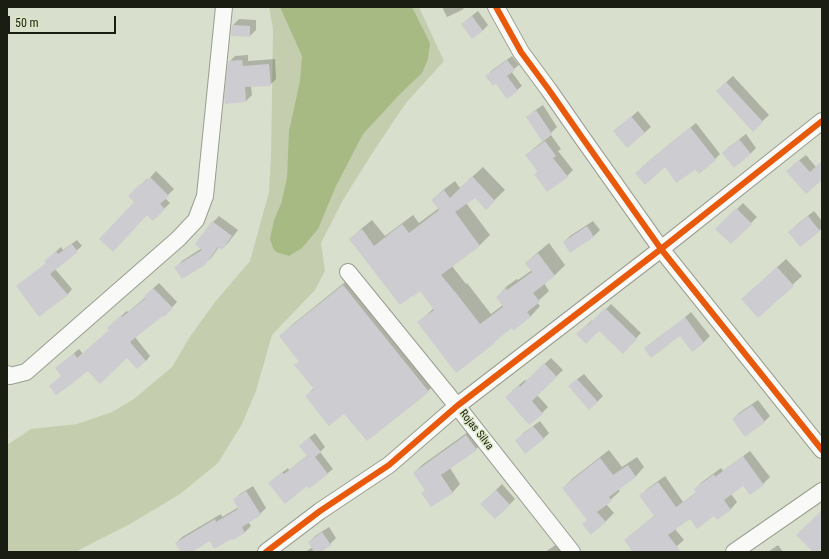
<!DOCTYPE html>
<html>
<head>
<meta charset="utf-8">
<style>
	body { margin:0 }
	#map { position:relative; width:829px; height:559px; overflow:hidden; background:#d9dfcd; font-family:"Roboto Condensed",sans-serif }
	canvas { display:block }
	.frame { position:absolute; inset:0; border:8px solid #1a1e12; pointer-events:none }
	.scale { position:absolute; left:8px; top:16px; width:108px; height:18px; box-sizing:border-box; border:2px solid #1a1e12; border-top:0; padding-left:5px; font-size:12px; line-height:14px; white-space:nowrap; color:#1a1e12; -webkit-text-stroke:3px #dbe7c5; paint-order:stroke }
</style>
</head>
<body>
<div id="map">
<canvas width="829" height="559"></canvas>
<div class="frame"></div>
<div class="scale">50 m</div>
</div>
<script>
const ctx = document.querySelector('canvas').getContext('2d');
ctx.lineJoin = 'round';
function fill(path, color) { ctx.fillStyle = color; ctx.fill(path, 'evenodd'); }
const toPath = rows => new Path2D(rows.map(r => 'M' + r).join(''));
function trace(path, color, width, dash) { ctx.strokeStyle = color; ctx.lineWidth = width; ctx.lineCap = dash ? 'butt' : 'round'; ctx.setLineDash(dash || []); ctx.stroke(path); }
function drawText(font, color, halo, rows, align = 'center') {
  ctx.font = font + ' "Roboto Condensed",sans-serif'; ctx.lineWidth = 3; ctx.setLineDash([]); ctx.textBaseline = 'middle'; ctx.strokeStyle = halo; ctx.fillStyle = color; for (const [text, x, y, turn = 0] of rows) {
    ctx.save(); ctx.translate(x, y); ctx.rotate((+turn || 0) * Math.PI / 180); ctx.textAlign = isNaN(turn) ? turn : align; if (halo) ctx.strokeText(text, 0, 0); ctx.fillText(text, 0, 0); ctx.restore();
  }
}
fill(toPath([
	[269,7,419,7,444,61,406,103,375,149,343,200,321,243,325,271,315,290,272,335,256,391,242,424,218,463,180,494,130,524,75,552,7,552,7,445,31,429,77,424,112,412,134,399,172,367,189,338,215,302,250,261,269,192,271,156,273,29]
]), '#c4ceaf');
fill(toPath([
	[280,7,412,7,430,43,428,59,422,73,400,94,363,134,336,186,323,217,318,229,302,248,289,256,276,252,273,248,270,239,274,220,281,204,287,178,289,131,300,81,302,56]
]), '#a8ba84');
fill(toPath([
	[444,7,465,7,462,10,447,17,443,9],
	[478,11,488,25,482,31,463,24,469,18],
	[239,19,256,20,256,30,250,36,233,25],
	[248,55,248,61,275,59,276,79,270,85,251,86,252,95,246,101,229,62,235,56],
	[512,56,519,65,511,71,522,86,517,90,496,83,487,76,491,71],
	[733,76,769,115,753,130,723,85],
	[543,105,557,127,551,133,542,139,528,117,534,111],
	[638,111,651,127,628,147,615,131],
	[696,123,720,154,715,159,696,168,665,166,641,168,661,151],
	[746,134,756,148,750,154,723,153,729,147],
	[551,135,561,149,558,151,573,170,567,176,535,175,538,171,527,155,533,149],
	[806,155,816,167,822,162,822,180,793,165],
	[483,167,505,190,486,208,475,196,466,203,490,235,480,245,452,266,466,284,467,283,491,314,503,305,497,297,507,286,517,279,518,280,532,270,526,263,537,253,549,243,565,265,555,275,544,283,549,291,537,302,540,306,530,317,512,327,494,342,419,322,434,308,420,290,351,239,361,229,372,220,385,236,413,215,419,223,439,208,432,200,443,190,455,181,460,188],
	[156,171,174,189,165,198,170,203,164,209,136,202,130,196,147,179,148,180],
	[743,203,757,217,731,243,717,229],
	[814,211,822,221,822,228,819,231,795,226],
	[219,216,238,230,228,243,222,249,219,247,211,258,204,264,176,267,182,261,202,248,213,222],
	[593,221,600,230,594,236,570,252,564,242,570,236],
	[77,240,82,246,55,269,72,289,68,294,39,315,47,262,51,256,61,247,63,250],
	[786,259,802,276,758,316,752,290],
	[355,274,440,379,428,391,367,440,345,413,306,396,314,388,296,365,300,361,280,336,292,325],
	[159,283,177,302,164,316,163,315,135,337,150,356,146,361,127,357,88,370,62,376,61,364,79,349,83,354,110,330,113,323,127,311,128,312,146,297,145,296],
	[611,304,641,333,623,352,599,330,578,334,592,320,593,322],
	[691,312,710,336,704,342,692,351,681,335,677,324],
	[551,358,563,370,537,395,548,407,542,413,512,391,525,380,526,381],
	[584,374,603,396,597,402,576,380],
	[758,400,770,416,764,422,733,419,739,413],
	[540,421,549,433,543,439,522,434],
	[475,427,484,441,476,449,450,468,460,484,452,493,426,490,414,473,422,465],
	[315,433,325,447,320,452,333,469,309,488,307,485,275,478,288,468,289,470,308,455,305,441],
	[609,450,622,467,637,457,644,467,636,476,618,489,620,491,606,504,614,513,605,522,588,520,563,488,572,479],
	[750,451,770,477,763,484,750,494,743,484,731,494,737,502,731,509,717,519,714,515,690,518,675,529,684,540,670,552,634,552,625,540,632,534,655,515,641,495,647,489,665,476,683,502,697,492,695,489,702,482,721,468,723,471],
	[502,484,515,499,509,505,488,498],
	[253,486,266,508,260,514,248,522,251,526,245,532,233,538,211,540,190,552,182,552,176,543,182,537,221,514,222,517,239,507,234,500,240,494],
	[329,527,336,538,330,544,319,552,305,552,313,547,309,542,315,536],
	[560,542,567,552,545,552],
	[778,545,783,552,768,552]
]), '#0003');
fill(toPath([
	[472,16,483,31,472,39,461,24],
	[232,25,250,26,250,37,231,36],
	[242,60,243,66,269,64,271,86,245,87,246,102,225,104,224,97,228,61],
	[507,60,515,70,507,76,518,91,507,99,496,84,493,86,485,76],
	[726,82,763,122,753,132,716,91],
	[536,110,552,134,542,141,526,117],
	[631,116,645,133,627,148,613,131],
	[690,127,716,160,699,174,695,170,676,183,665,167,645,185,635,173,655,156],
	[739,139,751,154,734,168,722,153],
	[545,141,556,156,553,158,568,177,547,192,534,174,538,172,525,155],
	[799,160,810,172,822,161,822,180,806,194,786,171],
	[472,176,495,201,486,210,475,198,455,212,480,246,441,275,456,293,480,324,503,307,496,297,506,288,507,290,532,272,525,263,538,253,555,276,533,293,540,302,527,312,531,317,513,331,512,328,494,342,495,343,456,373,417,322,434,310,420,291,413,297,412,296,400,305,349,239,362,229,374,246,402,224,409,233,439,210,431,200,444,190,450,198],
	[150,177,169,196,160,204,165,209,153,221,147,215,113,252,99,239,134,202,128,196,140,184,141,185],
	[736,208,752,224,731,244,715,229],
	[808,216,820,231,800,247,788,232],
	[212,221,232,236,222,250,218,247,205,265,182,279,174,267,202,250,195,244],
	[587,226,594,237,570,253,563,242],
	[72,244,78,252,50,274,68,295,39,317,16,286,46,263,44,261,56,251,58,254],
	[777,267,794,286,758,318,741,299],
	[343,285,429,392,367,441,344,414,329,426,305,396,314,389,294,365,299,362,279,336],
	[153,288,173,308,164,317,163,316,130,342,146,361,137,369,127,358,100,384,88,371,69,386,56,395,49,386,61,376,55,368,74,353,77,358,109,330,107,328,121,315,122,317,146,298,144,296],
	[605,308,637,339,623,354,599,331,586,344,576,334,586,325,587,326],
	[685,317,704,343,692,352,680,336,651,358,644,348],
	[544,363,557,377,532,401,543,414,529,425,505,397,519,385,520,387],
	[577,379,598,402,589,410,568,386],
	[752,405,765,422,745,437,732,419],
	[533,426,544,439,525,454,515,440],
	[466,435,477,450,441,475,453,493,431,507,421,493,425,490,413,473],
	[309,437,321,452,315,457,328,474,309,489,307,486,285,504,268,483,282,472,284,474,307,456,299,446],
	[743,456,764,485,750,495,743,486,724,500,731,510,717,520,714,516,697,529,690,519,668,535,681,552,633,552,624,540,654,516,639,495,658,482,676,507,696,493,694,489,714,474,715,477],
	[600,458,613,475,628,465,636,477,609,497,612,501,597,512,606,522,591,535,582,524,587,520,562,488],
	[496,490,510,505,495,519,480,504],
	[246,491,261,515,242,527,245,533,233,540,232,539,214,549,210,541,192,552,181,552,175,543,215,519,216,522,238,509,233,499],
	[822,510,822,548,818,552,813,552,796,535],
	[322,532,331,545,321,552,314,552,308,542]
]), '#cdccd1');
const minor = toPath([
	[496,7,521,52,549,90,581,136,661,249,822,450],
	[348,272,457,406,572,552],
	[7,374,10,376,26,372,178,239,196,220,205,196,224,7],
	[266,552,320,511,389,465,457,406,661,249,822,121],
	[734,552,822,491]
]);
trace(minor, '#999e90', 18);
trace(minor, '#f9faf8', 16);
trace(toPath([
	[496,7,521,52,549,90,581,136,661,249,822,450],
	[266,552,320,511,389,465,457,406,661,249,822,121]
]), '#e8590c', 6);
drawText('11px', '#1a1e12', '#dbe7c5', [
	["Rojas Silva",476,430,52]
]);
</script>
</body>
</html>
